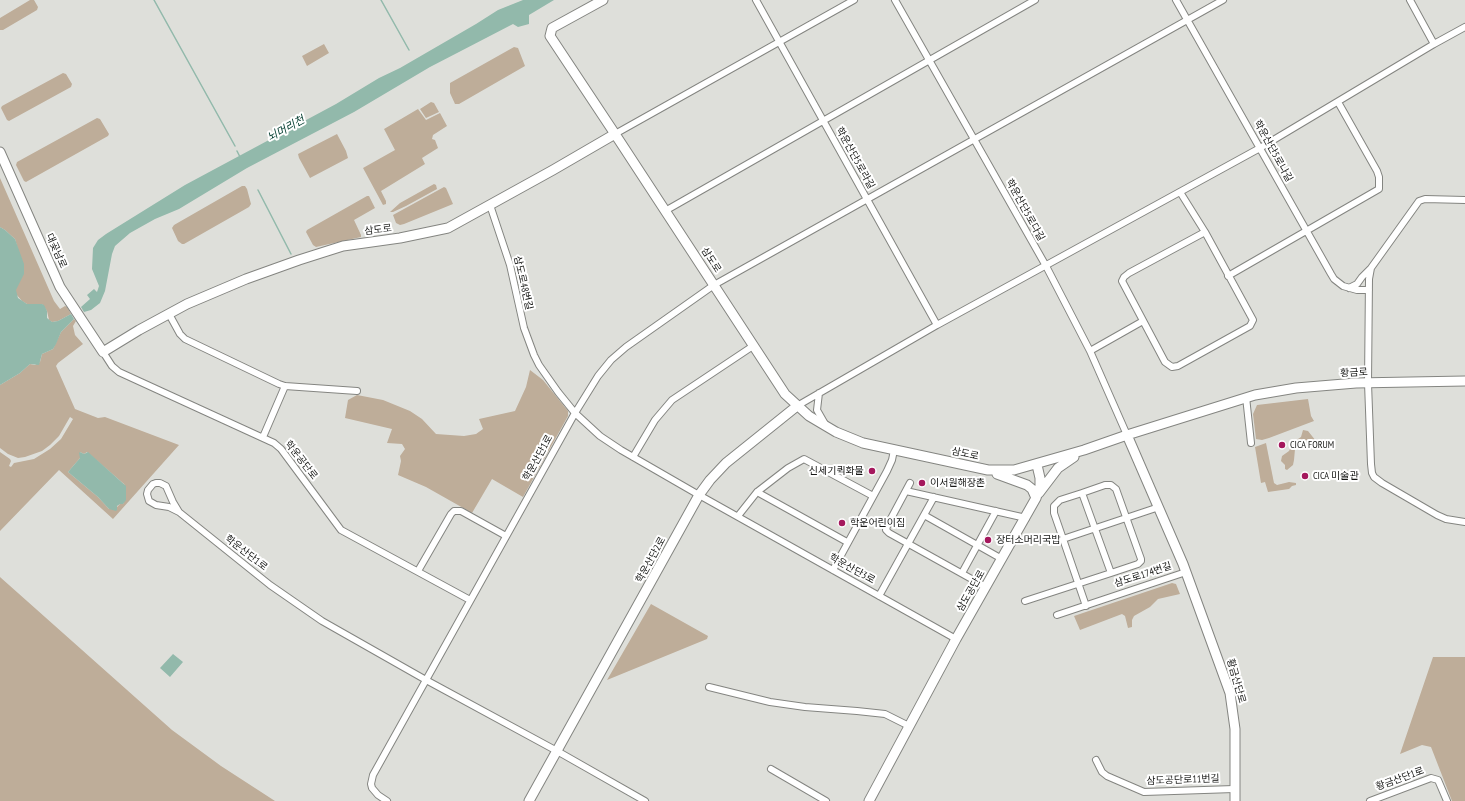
<!DOCTYPE html>
<html>
<head>
<meta charset="utf-8">
<style>
	body { margin:0 }
	canvas { display:block; background:#dedfda }
</style>
</head>
<body>
<canvas width="1465" height="801"></canvas>
<script>
const ctx = document.querySelector('canvas').getContext('2d');
ctx.lineJoin = 'round';
function fill(path, color) { ctx.fillStyle = color; ctx.fill(path, 'evenodd'); }
const toPath = rows => new Path2D(rows.map(r => 'M' + r).join(''));
function trace(path, color, width, dash) { ctx.strokeStyle = color; ctx.lineWidth = width; ctx.lineCap = dash ? 'butt' : 'round'; ctx.setLineDash(dash || []); ctx.stroke(path); }
function drawText(font, color, halo, rows, align = 'center') {
  ctx.font = font + ' "PT Sans Narrow","Noto Sans KR",sans-serif'; ctx.lineWidth = 4; ctx.setLineDash([]); ctx.textBaseline = 'middle'; ctx.strokeStyle = halo; ctx.fillStyle = color; for (const [text, x, y, turn = 0] of rows) {
    ctx.save(); ctx.translate(x, y); ctx.rotate((+turn || 0) * Math.PI / 180); ctx.textAlign = isNaN(turn) ? turn : align; if (halo) ctx.strokeText(text, 0, 0); ctx.fillText(text, 0, 0); ctx.restore();
  }
}
fill(toPath([
	[30,0,34,0,38,7,37,10,3,30,0,30,0,18],
	[324,44,329,53,307,66,302,56],
	[514,47,518,48,525,66,459,104,455,104,450,93,450,83],
	[63,73,66,74,72,84,71,87,9,121,7,120,1,108,2,106],
	[431,102,434,103,439,112,426,118,420,109],
	[418,109,426,120,440,113,447,126,433,135,432,139,435,140,438,148,422,158,425,164,381,191,386,201,386,204,383,205,363,168,395,150,384,129],
	[97,118,100,119,109,134,108,136,26,182,24,181,16,165,17,162],
	[337,134,346,151,348,158,310,178,299,158,298,154],
	[0,178,54,301,60,309,65,306,67,307,71,314,58,321,52,322,49,320,47,311,42,304,27,304,22,301,16,294,16,287,24,271,15,239,5,230,0,227],
	[434,184,436,185,437,189,406,206,393,212,390,212,400,203],
	[242,186,245,186,247,189,251,204,249,207,184,244,182,244,178,241,172,228,174,225],
	[444,187,446,188,453,204,404,224,400,225,396,223,393,215],
	[367,196,369,196,375,208,354,220,361,235,361,237,316,247,313,245,306,232,307,230],
	[74,319,76,321,73,326,75,335,83,344,58,363,56,366,75,409,98,418,105,417,179,445,113,519,59,470,0,531,0,452,10,459,11,461,9,466,11,467,14,463,34,459,50,449,61,439,73,419,70,417,59,436,50,445,42,451,25,457,18,458,8,454,0,448,0,385,20,373,30,364,35,365,40,362,42,354,53,349,61,332],
	[80,452,84,454,87,452,124,484,126,488,125,498,123,504,120,504,117,507,109,509,98,497,68,472,80,458],
	[530,370,543,380,568,411,568,416,523,497,492,479,472,513,426,487,398,475,401,461,400,456,405,449,402,444,387,443,392,429,345,418,348,400,357,395,383,400,410,411,422,419,436,434,464,436,476,434,483,429,479,419,515,411,526,387],
	[1308,399,1311,416,1314,421,1269,438,1262,440,1256,439,1253,414,1257,405],
	[1303,430,1308,431,1320,446,1316,449,1308,440,1302,441,1295,449,1294,460,1293,465,1287,470,1285,469,1285,465,1281,461,1282,456,1289,451,1292,445,1295,441,1301,437],
	[1266,443,1274,483,1277,485,1289,482,1296,483,1296,485,1292,486,1289,489,1268,492,1265,482,1261,483,1255,447],
	[0,577,172,730,221,766,275,801,0,801],
	[1172,583,1176,584,1180,594,1158,599,1150,607,1134,616,1132,620,1132,627,1128,628,1125,616,1122,614,1080,630,1074,616],
	[651,604,708,636,707,639,607,680],
	[1433,657,1465,657,1465,801,1452,801,1431,747,1422,745,1400,754]
]), '#bead99');
fill(toPath([
	[523,0,554,0,529,15,529,24,518,27,513,24,459,52,430,67,354,112,247,168,179,209,155,219,130,233,115,246,112,254,105,291,100,303,91,310,84,312,81,307,90,299,87,295,94,289,97,292,99,286,92,269,93,248,98,240,106,234,185,185,336,104,379,78,400,68,476,24,498,10],
	[0,227,5,230,15,239,24,264,24,274,16,290,18,298,27,304,42,304,44,305,47,311,47,318,52,322,58,321,71,314,74,319,61,332,56,344,53,349,42,354,39,365,30,364,20,373,0,385],
	[80,452,84,454,88,452,126,486,126,500,123,504,120,504,117,506,117,510,116,511,109,509,98,497,68,472,80,458,79,453],
	[173,654,183,662,170,677,160,668]
]), '#92b9ab');
trace(toPath([
	[154,0,235,146],
	[381,0,409,50],
	[237,151,240,157],
	[258,190,291,254]
]), '#92b9ab', 1.5);
const street = toPath([
	[756,0,937,325],
	[895,0,1046,266,1090,351,1127,435],
	[1176,0,1331,274,1334,279,1343,286,1357,290,1369,290],
	[1410,0,1434,44],
	[615,134,854,0],
	[1180,192,1205,232,1253,320,1250,326,1178,366,1172,367,1165,362,1122,281,1124,277,1129,273,1205,232],
	[1465,200,1425,199,1419,201,1371,268,1369,279,1368,383,1371,464,1372,473,1374,477,1382,483,1437,515,1446,519,1465,522],
	[490,205,510,265,524,328,534,355,539,365,558,392,575,413,600,436,621,450,699,495,956,639],
	[665,211,1035,0],
	[1228,276,1379,189,1379,177,1377,171,1338,102],
	[1349,288,1357,284,1362,277,1370,269],
	[169,314,180,334,185,339,279,384,285,386,357,391],
	[1090,351,1143,321],
	[103,352,112,366,119,372,274,443,281,449,341,530,470,600],
	[819,393,817,410,825,424],
	[1246,397,1251,443],
	[797,406,937,325,1260,148,1434,44,1465,27],
	[263,437,285,386],
	[633,457,655,420,672,400,753,346],
	[156,483,160,483,166,486,173,502,179,512,169,507,156,505,149,501,147,494,148,490,153,484,156,483],
	[910,483,887,526,886,530,889,533,986,587],
	[1105,485,1111,485,1116,489,1141,559,1141,561,1138,564,1111,573,1082,493,1105,485],
	[906,491,1026,518],
	[757,492,847,542],
	[179,512,270,585,322,621,426,680,557,751,645,801],
	[924,515,934,497],
	[738,516,757,492,788,468,804,459,873,496],
	[1063,539,1054,513,1054,506,1060,500,1082,493],
	[833,570,887,471,892,460,894,450],
	[418,571,451,514,454,511,461,511,506,536],
	[962,573,996,511],
	[879,596,924,515,1002,559],
	[1025,601,1111,573],
	[1086,606,1063,539,1159,507],
	[1057,615,1186,572],
	[709,687,770,702,805,707,857,711,885,714,909,726],
	[1096,760,1102,772,1107,776,1144,792,1234,789],
	[771,769,826,801],
	[387,801,378,795,372,788,371,784,373,775,575,413,598,376,611,360,626,347,714,285,1223,0],
	[1370,801,1431,778,1438,780,1447,801]
]);
const secondary = toPath([
	[603,0,552,28,550,36,615,134],
	[0,152,60,287,103,352,139,330,187,304,246,279,299,260,343,246,400,238,448,228,553,170,615,134,785,394,809,416,836,432,863,443,988,470,1014,470,1084,450,1127,435,1255,395,1296,388,1356,383,1465,381],
	[1127,435,1183,564,1230,693,1235,729,1235,801],
	[997,474,1027,485,1032,489,1036,498],
	[1039,493,1058,468,1074,457],
	[529,801,699,495,710,480,726,463,797,406],
	[869,801,956,639,1036,498,1040,486,1040,478,1037,465]
]);
trace(street, '#848581', 8);
trace(secondary, '#848581', 11);
trace(street, '#fff', 6);
trace(secondary, '#fff', 9);
for (const [x, y, r, color] of [
	[1282,445,4,"#a5185d"],
	[872,471,4,"#a5185d"],
	[1305,476,4,"#a5185d"],
	[922,483,4,"#a5185d"],
	[842,523,4,"#a5185d"],
	[988,540,4,"#a5185d"]
]) { const dot = new Path2D(); dot.arc(x, y, r, 0, 2 * Math.PI); ctx.fillStyle = color; ctx.fill(dot); trace(dot, '#fff', 1.5); }
drawText('10px', '#161715', '#fff', [
	["학운산단5로나길",1273,151,61],
	["학운산단5로라길",855,158,61],
	["학운산단5로다길",1025,210,61],
	["삼도로",378,230,-7],
	["대곶남로",56,251,66],
	["삼도로",711,260,57],
	["삼도로48번길",523,283,77],
	["황금로",1354,373,-3],
	["삼도로",965,454,12],
	["학운산단1로",538,458,-61],
	["학운공단로",301,460,52],
	["학운산단1로",246,553,38],
	["학운산단2로",651,560,-61],
	["학운산단3로",852,569,29],
	["삼도로174번길",1143,575,-18],
	["삼도공단로",971,591,-60],
	["황금산단로",1236,681,74],
	["황금산단1로",1400,779,-20],
	["삼도공단로11번길",1183,780,-2]
]);
drawText('10px', '#161715', '#fff', [
	["CICA FORUM",1290,445],
	["신세기퀵화물",864,471,"right"],
	["CICA 미술관",1313,476],
	["이서원해장촌",930,483],
	["학운어린이집",850,523],
	["장터소머리국밥",996,540]
], 'left');
drawText('italic 11px', '#094234', '#fff', [
	["뇌머리천",286,129,-29]
]);
</script>
</body>
</html>
